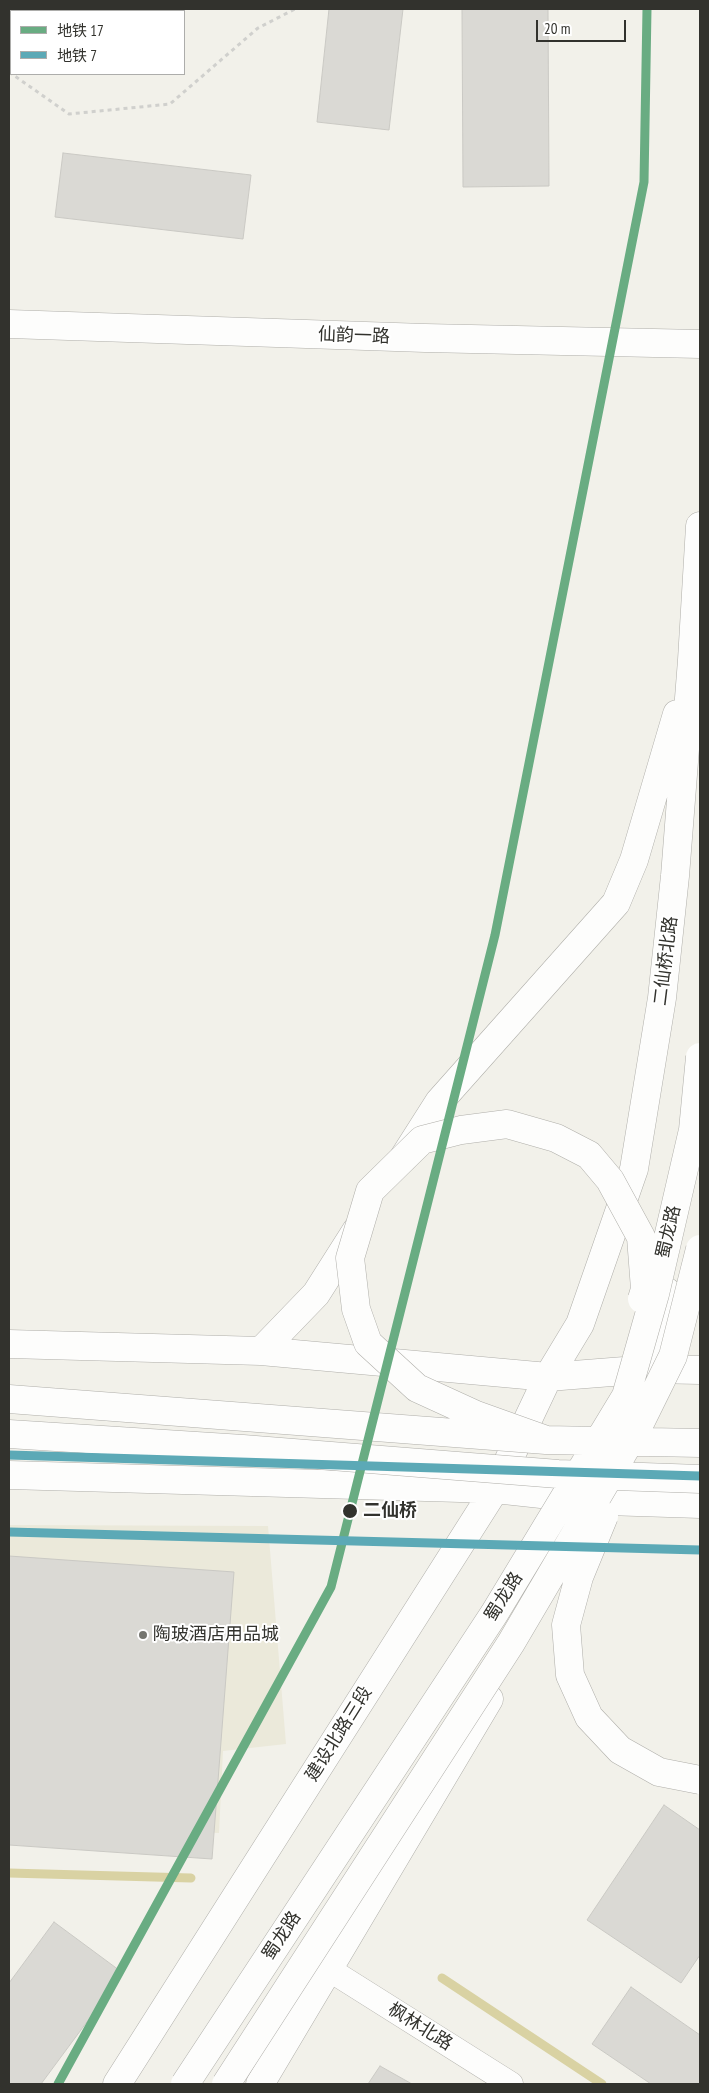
<!DOCTYPE html>
<html>
<head>
<meta charset="utf-8">
<style>
	body { margin:0 }
	#map { position:relative; width:709px; height:2093px; overflow:hidden; background:#f2f1ea; font-family:"PT Sans Narrow","Noto Sans SC",sans-serif }
	canvas { display:block }
	.frame { position:absolute; inset:0; border:10px solid #32322d; pointer-events:none }
	.legend { position:absolute; left:10px; top:10px; width:175px; height:65px; box-sizing:border-box; background:#fff; border:1px solid #adadab; margin:0; padding:6px 9px; list-style:none; font-size:15px; color:#32322d }
	.legend li { display:flex; align-items:center; gap:10px; height:25px }
	.legend b { width:25px; border:1px solid #adadab }
	.scale { position:absolute; left:536px; top:20px; width:90px; height:22px; box-sizing:border-box; border:2px solid #32322d; border-top:0; padding-left:6px; font-size:15px; line-height:18px; white-space:nowrap; color:#32322d; -webkit-text-stroke:4px #fff; paint-order:stroke }
</style>
</head>
<body>
<div id="map">
<canvas width="709" height="2093"></canvas>
<div class="frame"></div>
<ul class="legend">
<li><b style="height:6px;background:#69ac82"></b>地铁 17</li>
<li><b style="height:6px;background:#5ca9b6"></b>地铁 7</li>
</ul>
<div class="scale">20 m</div>
</div>
<script>
const ctx = document.querySelector('canvas').getContext('2d');
ctx.lineJoin = 'round';
function fill(path, color) { ctx.fillStyle = color; ctx.fill(path, 'evenodd'); }
const toPath = rows => new Path2D(rows.map(r => 'M' + r).join(''));
function trace(path, color, width, dash) { ctx.strokeStyle = color; ctx.lineWidth = width; ctx.lineCap = dash ? 'butt' : 'round'; ctx.setLineDash(dash || []); ctx.stroke(path); }
function drawText(font, color, halo, rows, align = 'center') {
  ctx.font = font + ' "PT Sans Narrow","Noto Sans SC",sans-serif'; ctx.lineWidth = 4; ctx.setLineDash([]); ctx.textBaseline = 'middle'; ctx.strokeStyle = halo; ctx.fillStyle = color; for (const [text, x, y, turn = 0] of rows) {
    ctx.save(); ctx.translate(x, y); ctx.rotate((+turn || 0) * Math.PI / 180); ctx.textAlign = isNaN(turn) ? turn : align; if (halo) ctx.strokeText(text, 0, 0); ctx.fillText(text, 0, 0); ctx.restore();
  }
}
fill(toPath([
	[9,1525,268,1526,286,1744,223,1751,219,1833,9,1829]
]), '#ebe9da');
trace(toPath([
	[9,1873,191,1878],
	[442,1978,602,2084]
]), '#d9d2a3', 9);
const building = toPath([
	[329,9,403,9,389,130,317,122,329,9],
	[462,9,548,9,549,186,463,187,462,9],
	[63,153,251,175,243,239,55,217,63,153],
	[9,1556,234,1572,212,1859,9,1845,9,1556],
	[664,1805,700,1830,700,1955,681,1983,587,1920,664,1805],
	[54,1922,123,1973,41,2084,9,2084,9,1983,54,1922],
	[631,1987,700,2035,700,2084,651,2084,592,2044,631,1987],
	[380,2066,412,2084,368,2084,380,2066]
]);
fill(building, '#dad9d4');
trace(building, '#cac9c4', 1);
const street = toPath([
	[330,1970,511,2084]
]);
const secondary = toPath([
	[9,324,425,338,700,344],
	[404,1157,439,1102,616,903,634,860,677,714],
	[9,1344,261,1351,548,1377,650,1369,700,1370],
	[261,1351,316,1294,356,1231],
	[637,1410,650,1369,667,1292],
	[9,1475,495,1489,606,1501,700,1504],
	[117,2084,495,1489,548,1377,580,1324,634,1169,662,998,675,876,692,660,700,526],
	[260,2084,489,1699]
]);
trace(street, '#afaea9', 25);
trace(secondary, '#afaea9', 29);
trace(toPath([
	[9,72,69,114,170,104,258,28,295,9]
]), '#d0d0cd', 3, [4, 4]);
trace(street, '#fdfdfc', 24);
trace(secondary, '#fdfdfc', 28);
const primaryBridge = toPath([
	[9,1399,546,1440,700,1443],
	[9,1434,243,1449,558,1474,700,1479],
	[546,1440,476,1415,417,1388,368,1343,356,1309,350,1258,370,1191,422,1140,461,1130,507,1124,556,1138,589,1155,610,1180,641,1237,645,1289,642,1299],
	[604,1516,579,1577,566,1625,570,1675,589,1717,620,1750,659,1772,700,1780],
	[185,2084,494,1614,626,1396,655,1294,693,1130,700,1057],
	[226,2084,511,1643,637,1429,673,1356,700,1249]
]);
trace(primaryBridge, '#afaea9', 29, []);
trace(primaryBridge, '#fdfdfc', 28);
trace(toPath([
	[58,2084,331,1587,495,935,644,182,647,9]
]), '#69ac82', 9);
trace(toPath([
	[9,1455,700,1476],
	[9,1532,700,1550]
]), '#5ca9b6', 9);
for (const [x, y, r, color] of [
	[350,1511,8,"#32322d"],
	[143,1635,5,"#75756f"]
]) { const dot = new Path2D(); dot.arc(x, y, r, 0, 2 * Math.PI); ctx.fillStyle = color; ctx.fill(dot); trace(dot, '#fff', 2); }
drawText('18px', '#32322d', '#fff', [
	["仙韵一路",354,336,2],
	["二仙桥北路",666,961,-83],
	["蜀龙路",669,1232,-77],
	["蜀龙路",504,1597,-58],
	["建设北路三段",339,1734,-58],
	["蜀龙路",282,1936,-57],
	["枫林北路",420,2027,32]
]);
drawText('bold 18px', '#32322d', '#fff', [
	["二仙桥",363,1511]
], 'left');
drawText('18px', '#32322d', '#fff', [
	["陶玻酒店用品城",153,1635]
], 'left');
</script>
</body>
</html>
